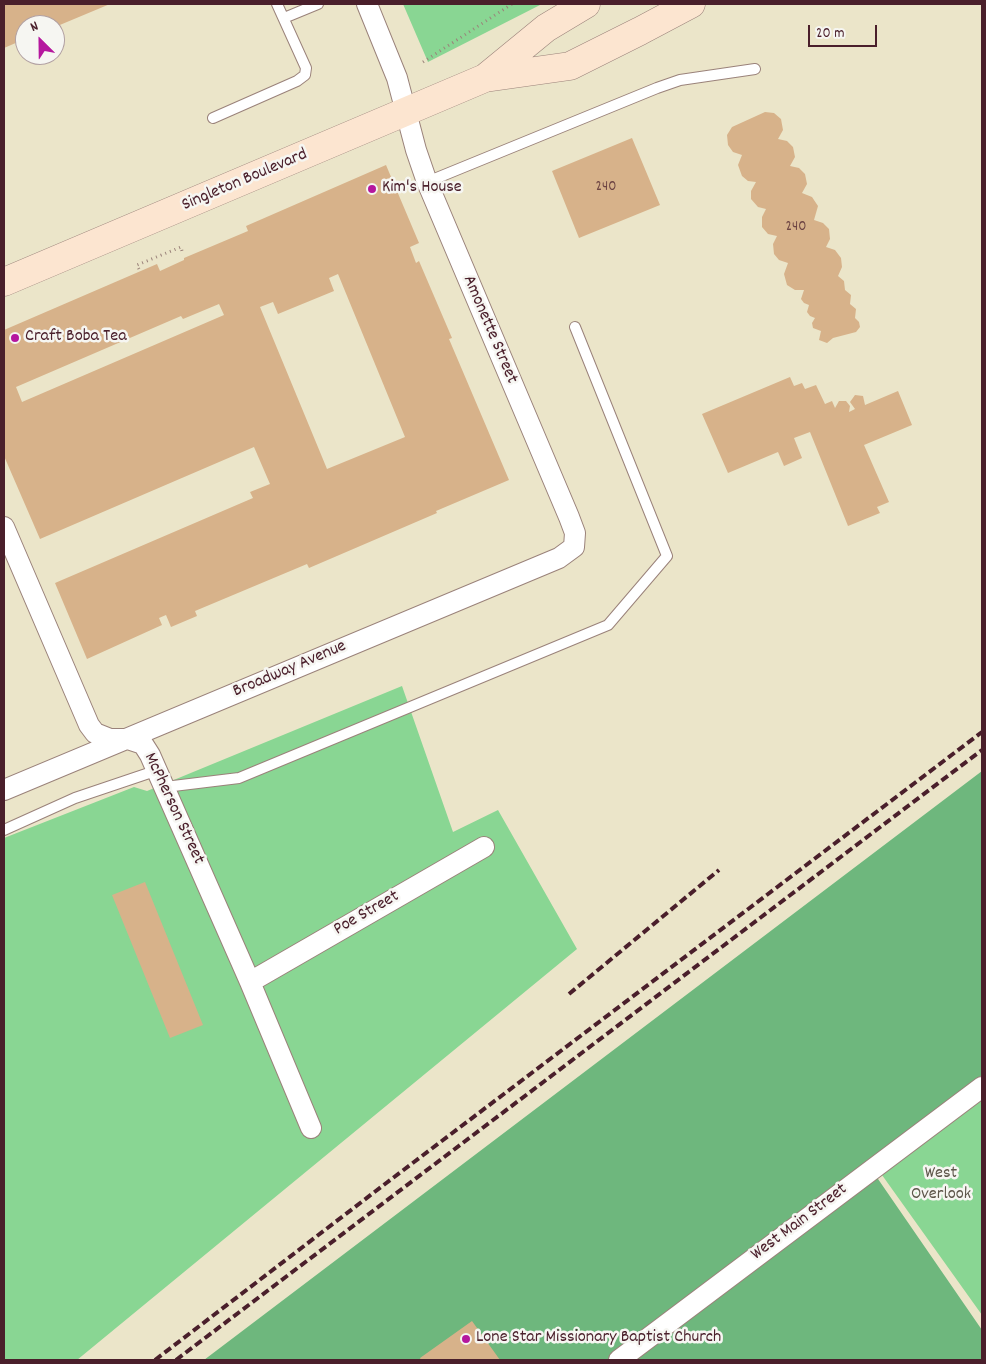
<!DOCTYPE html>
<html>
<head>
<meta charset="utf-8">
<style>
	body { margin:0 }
	#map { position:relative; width:986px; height:1364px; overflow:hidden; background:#ebe5c9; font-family:Dekko,sans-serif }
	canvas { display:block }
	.frame { position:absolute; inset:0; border:5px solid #4a1f2b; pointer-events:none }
	.north { position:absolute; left:15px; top:15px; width:50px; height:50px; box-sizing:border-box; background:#f6f6f2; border:1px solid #b1a0a2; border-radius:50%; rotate:337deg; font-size:14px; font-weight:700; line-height:20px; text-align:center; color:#4a1f2b }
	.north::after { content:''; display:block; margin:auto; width:18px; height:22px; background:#b5179e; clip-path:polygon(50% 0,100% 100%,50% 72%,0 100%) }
	.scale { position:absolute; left:808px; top:25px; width:69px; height:22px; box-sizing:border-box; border:2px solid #4a1f2b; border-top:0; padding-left:6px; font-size:15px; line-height:18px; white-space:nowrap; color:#4a1f2b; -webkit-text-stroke:4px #f6f6f2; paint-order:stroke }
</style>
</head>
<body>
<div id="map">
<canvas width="986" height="1364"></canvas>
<div class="frame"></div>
<div class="north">N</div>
<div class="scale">20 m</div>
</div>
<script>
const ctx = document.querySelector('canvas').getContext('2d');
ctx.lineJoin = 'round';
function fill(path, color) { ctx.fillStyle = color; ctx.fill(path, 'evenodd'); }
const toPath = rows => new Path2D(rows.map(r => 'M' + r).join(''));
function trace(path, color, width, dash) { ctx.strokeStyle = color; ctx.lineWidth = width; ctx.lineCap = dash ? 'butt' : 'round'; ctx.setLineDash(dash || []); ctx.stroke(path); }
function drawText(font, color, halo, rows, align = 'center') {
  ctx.font = font + ' Dekko,sans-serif'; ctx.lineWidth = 5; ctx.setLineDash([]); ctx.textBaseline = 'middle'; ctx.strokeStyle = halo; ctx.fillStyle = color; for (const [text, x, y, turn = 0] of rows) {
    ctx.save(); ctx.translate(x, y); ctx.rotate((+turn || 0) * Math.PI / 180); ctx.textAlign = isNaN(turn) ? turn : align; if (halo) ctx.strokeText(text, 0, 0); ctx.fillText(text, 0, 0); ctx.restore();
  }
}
fill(toPath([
	[403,4,542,4,428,62],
	[402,686,453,832,498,810,577,949,77,1360,4,1360,4,838,134,787,147,791],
	[982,1100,982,1315,882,1175]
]), '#89d693');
fill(toPath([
	[982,771,982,1075,867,1163,982,1330,982,1360,204,1360]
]), '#6eb77d');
fill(toPath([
	[4,4,110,4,55,27,55,25,25,25,25,39,4,48],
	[765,112,774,113,781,119,783,130,778,139,787,141,793,147,795,157,790,166,799,168,805,174,807,184,802,193,812,197,818,206,814,220,823,223,829,229,830,239,826,247,835,250,841,258,842,267,838,276,844,281,845,290,851,295,850,304,856,309,855,318,859,322,860,327,856,332,833,338,827,343,819,340,821,331,813,328,812,323,815,318,810,316,807,312,809,305,804,303,801,299,804,290,795,290,787,285,784,274,788,263,779,260,774,254,773,244,777,236,768,234,762,227,762,217,766,209,758,207,751,199,751,191,756,182,748,181,742,176,738,165,742,155,733,152,728,145,727,135,732,127],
	[632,138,660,205,579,238,552,171],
	[386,165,419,243,410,247,416,263,419,261,452,338,449,339,509,480,436,511,437,513,309,568,307,564,195,611,197,616,171,627,166,615,159,618,162,625,87,659,55,583,253,498,250,492,270,484,254,447,40,539,4,456,4,330,157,264,160,271,184,260,184,258,248,231,246,226],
	[338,274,405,437,327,469,260,307,273,302,278,314,334,291,329,278],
	[219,304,224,315,22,402,16,387,181,316,183,319],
	[790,377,794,386,802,383,805,389,816,385,825,404,832,401,835,408,839,401,846,401,850,406,849,412,855,409,850,402,855,395,863,396,865,405,898,391,912,425,864,445,889,502,877,507,880,513,848,526,810,432,794,438,802,458,784,466,778,452,728,473,702,414],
	[145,882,203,1025,170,1038,112,895],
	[472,1321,500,1360,421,1360,420,1358]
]), '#d7b28a');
const lane = toPath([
	[284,18,318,4],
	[213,118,297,81,305,75,306,68,277,4],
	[427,182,657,88,680,80,755,69],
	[165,787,239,778,608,625,667,556,575,327],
	[4,830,75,798,158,770]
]);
const street = toPath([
	[4,527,89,725,95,733,110,739,128,739,143,744,150,755,250,982,311,1128],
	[4,790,559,558,574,547,575,533,569,517,427,182,416,150,397,78,367,4],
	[250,982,484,847],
	[619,1360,982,1087]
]);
const secondary = toPath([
	[485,78,546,28,586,4],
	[4,282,485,78,570,66,640,31,691,4]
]);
trace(lane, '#9a827a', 12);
trace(street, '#9a827a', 22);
trace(secondary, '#9a827a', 29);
trace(toPath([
	[423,62,512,4],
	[139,269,137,265,181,247,182,251]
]), '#9a827a', 3, [1, 4]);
trace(lane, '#fff', 10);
trace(street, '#fff', 20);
trace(secondary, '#fce5d0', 28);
trace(toPath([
	[569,994,719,870],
	[155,1360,385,1184,982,732],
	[176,1360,982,750]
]), '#4a1f2b', 4, [8, 4]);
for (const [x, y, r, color] of [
	[372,189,5,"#b5179e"],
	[15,338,5,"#b5179e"],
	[466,1339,5,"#b5179e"]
]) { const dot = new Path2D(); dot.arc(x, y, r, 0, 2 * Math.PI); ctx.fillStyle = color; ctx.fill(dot); trace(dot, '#f6f6f2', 2); }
drawText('15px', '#6d4443', null, [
	["240",606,188],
	["240",796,228]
]);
drawText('18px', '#4a1f2b', '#f6f6f2', [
	["Singleton Boulevard",245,181,-23],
	["Amonette Street",489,330,67],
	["Broadway Avenue",290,670,-23],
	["McPherson Street",173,809,65],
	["Poe Street",367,914,-30],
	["West Main Street",800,1223,-37]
]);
drawText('18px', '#4a1f2b', '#f6f6f2', [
	["Kim's House",382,189],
	["Craft Boba Tea",25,338],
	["Lone Star Missionary Baptist Church",476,1339]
], 'left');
drawText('18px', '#5d564a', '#f6f6f2', [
	["West",941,1175],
	["Overlook",941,1196]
]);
</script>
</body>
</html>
